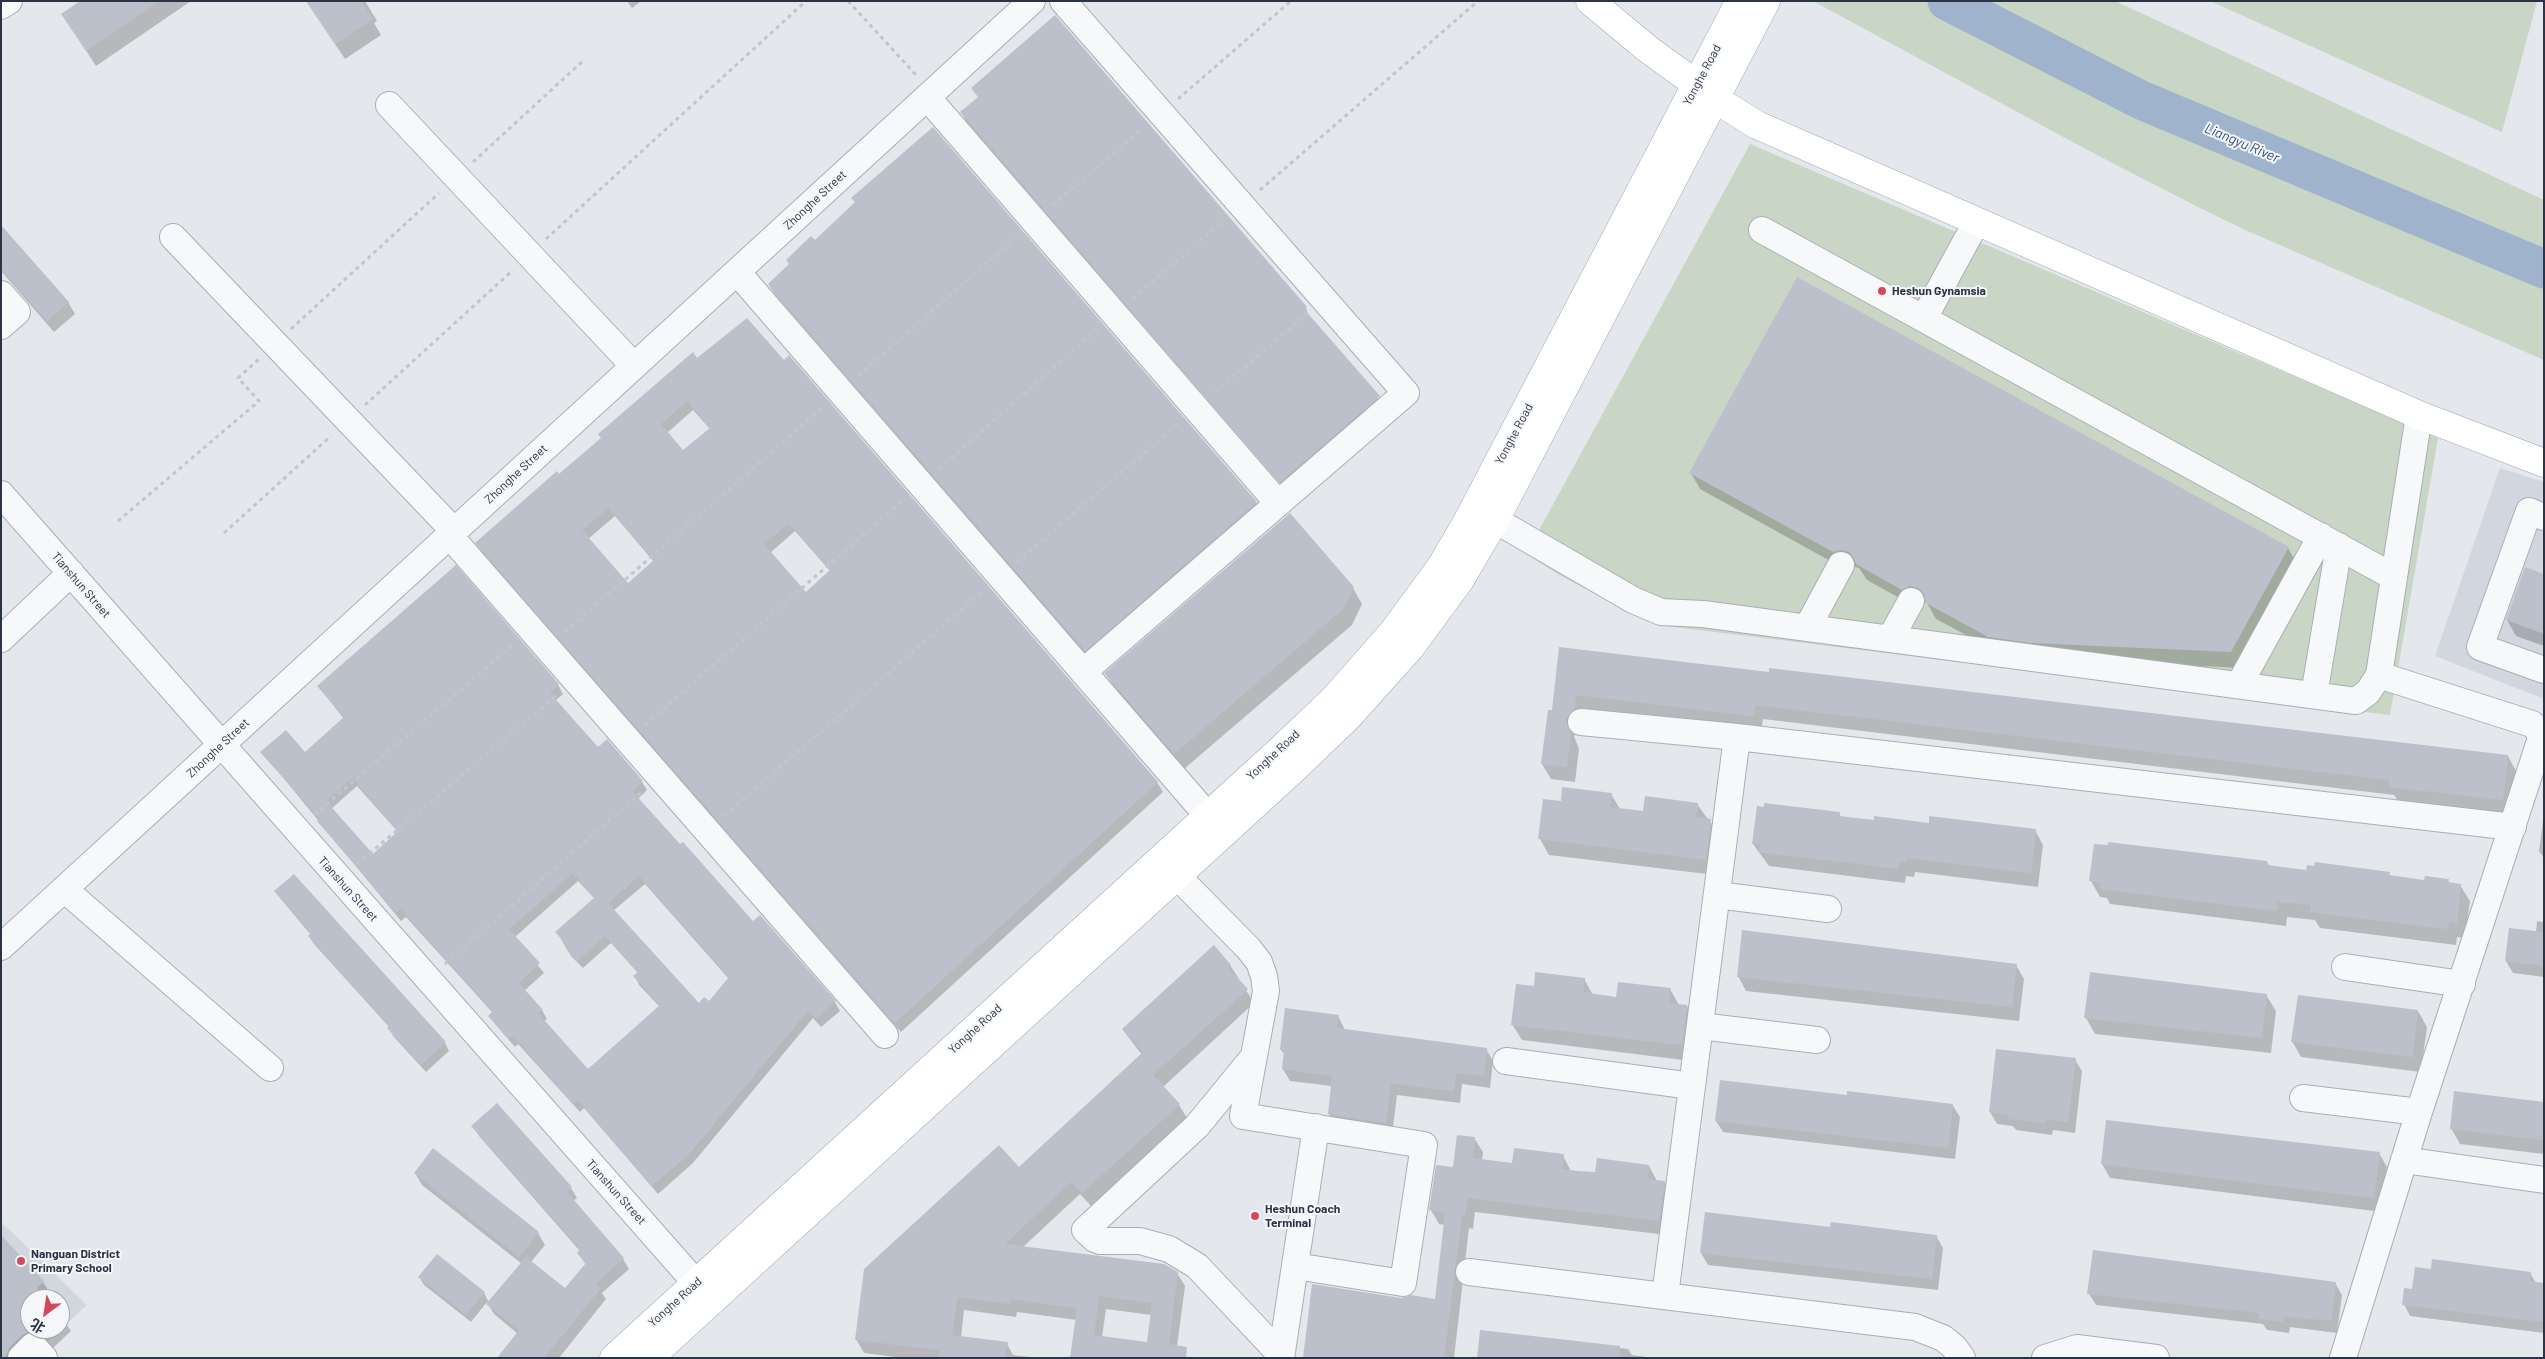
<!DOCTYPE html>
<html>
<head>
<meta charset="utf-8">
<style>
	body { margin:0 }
	#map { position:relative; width:2545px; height:1359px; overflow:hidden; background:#e4e7ec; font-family:Barlow,"Noto Sans SC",sans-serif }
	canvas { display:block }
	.frame { position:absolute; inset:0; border:2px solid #2b3445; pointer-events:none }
	.north { position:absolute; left:20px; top:1289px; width:50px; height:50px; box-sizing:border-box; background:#f4f6f9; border:1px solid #a4a8b1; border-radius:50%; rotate:211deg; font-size:14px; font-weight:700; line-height:20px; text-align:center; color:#2b3445 }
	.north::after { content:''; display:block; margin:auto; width:18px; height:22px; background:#d1495b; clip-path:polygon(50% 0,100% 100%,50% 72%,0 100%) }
</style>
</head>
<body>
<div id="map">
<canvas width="2545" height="1359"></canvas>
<div class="frame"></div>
<div class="north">北</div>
</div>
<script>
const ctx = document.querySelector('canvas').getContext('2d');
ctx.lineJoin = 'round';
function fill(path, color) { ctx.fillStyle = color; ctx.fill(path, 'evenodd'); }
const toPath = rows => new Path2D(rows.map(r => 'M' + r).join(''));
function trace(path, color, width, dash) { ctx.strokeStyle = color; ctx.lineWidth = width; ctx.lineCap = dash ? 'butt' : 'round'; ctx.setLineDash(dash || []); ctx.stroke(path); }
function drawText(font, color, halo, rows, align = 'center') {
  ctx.font = font + ' Barlow,sans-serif'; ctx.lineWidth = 4; ctx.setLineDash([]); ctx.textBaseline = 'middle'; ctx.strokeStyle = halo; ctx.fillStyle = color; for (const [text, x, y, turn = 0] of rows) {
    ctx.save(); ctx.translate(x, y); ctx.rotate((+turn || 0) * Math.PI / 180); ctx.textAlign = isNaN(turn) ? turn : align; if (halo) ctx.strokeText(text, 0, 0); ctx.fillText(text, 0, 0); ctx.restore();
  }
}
fill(toPath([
	[2500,468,2544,482,2544,699,2435,656],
	[1,1222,87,1305,45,1344,9,1358,1,1358],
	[30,1299,60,1299,60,1329,30,1329]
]), '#d2d6de');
fill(toPath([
	[1813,1,2115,1,2544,200,2544,360,2243,229,2202,209,2091,152],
	[2210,1,2537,1,2502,132],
	[1750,144,2438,438,2390,715,1666,626,1638,616,1561,576,1526,554]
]), '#c9d6c5');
fill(toPath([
	[83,1,191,1,96,66,63,15],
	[306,1,365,1,377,21,374,23,381,35,345,59],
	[627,1,641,1,632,8],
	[972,88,1306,308,1309,317,1383,405,1285,489,966,121,962,113,979,98],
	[1,227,68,302,75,314,54,332,1,271],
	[769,285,1256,502,1261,511,1090,659,774,293],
	[693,354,1157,782,1163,792,901,1032,482,552,477,543,602,438],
	[693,410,710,429,683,452,667,433],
	[615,516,654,562,627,585,588,539],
	[795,531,831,572,805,593,770,553],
	[1691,473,2288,548,2297,564,2240,668,2041,658,1998,652,1936,619,1927,603,1920,602,1912,605,1867,580,1859,568,1851,566,1843,568,1700,489],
	[455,567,558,685,563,694,555,701,598,749,642,782,647,790,638,799,752,923,835,1002,840,1011,821,1027,813,1018,693,1163,658,1194,584,1108,580,1112,518,1044,515,1047,495,1024,490,1016,493,1013,406,917,401,921,262,752,305,753,344,719,319,687],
	[357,786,399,833,372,856,331,809],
	[578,881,595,899,557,932,571,956,583,968,611,943,638,973,635,976,639,985,660,1007,588,1071,544,1021,547,1019,542,1010,524,991,544,973,515,937],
	[645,884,729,979,709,1003,699,1005,613,911],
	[2544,575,2544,646,2516,636,2507,620],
	[1353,588,1362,604,1352,625,1184,769,1115,689,1106,674],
	[1560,649,2508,756,2516,771,2511,815,2399,802,2394,795,1763,719,1761,730,1582,724,1574,736,1579,749,1575,782,1551,779,1542,764,1553,711],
	[1611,794,1620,809,1644,812,1697,804,1720,836,1715,875,1549,855,1540,839],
	[1839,813,1841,817,1875,821,2035,830,2043,845,2038,887,1915,872,1914,877,1906,876,1905,883,1769,866,1753,844],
	[2544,813,2544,858,2539,851],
	[2267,862,2269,866,2307,871,2389,873,2391,877,2425,881,2448,880,2450,884,2460,885,2470,901,2465,938,2457,937,2456,945,2320,928,2315,920,2287,917,2286,926,2110,904,2107,898,2100,897,2091,881],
	[275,892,445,1043,449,1051,426,1072,393,1036,390,1028,314,944,309,936,311,935],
	[2537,921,2544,922,2544,977,2513,973,2506,961,2536,933],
	[1230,965,1254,1003,1163,1087,1179,1105,1187,1118,1091,1206,1080,1194,1023,1247,1177,1273,1185,1286,1176,1354,1072,1358,1077,1320,1017,1312,1016,1317,964,1310,961,1338,1007,1344,1013,1355,1039,1358,903,1358,864,1353,856,1339,1018,1168,1142,1055,1123,1030],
	[1106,1309,1151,1315,1148,1343,1102,1337],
	[2016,965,2024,979,2019,1021,1746,991,1738,976],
	[1584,979,1593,995,1617,998,1670,989,1679,1005,1687,1006,1696,1022,1691,1061,1522,1040,1512,1024,1535,988],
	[2266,995,2276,1011,2271,1053,2095,1034,2086,1018],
	[2418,1011,2427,1027,2421,1072,2301,1057,2292,1041],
	[1338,1016,1345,1030,1486,1049,1493,1061,1490,1088,1462,1084,1460,1103,1397,1095,1392,1135,1336,1126,1329,1114,1332,1086,1290,1081,1283,1069,1285,1055,1281,1050],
	[2075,1060,2082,1071,2075,1133,2053,1130,2052,1135,2016,1130,2013,1126,1997,1124,1990,1112],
	[1848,1097,1953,1106,1960,1117,1955,1159,1723,1132,1716,1121],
	[2544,1103,2544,1154,2460,1144,2451,1128],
	[473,1126,571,1188,577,1198,573,1201,623,1259,629,1269,602,1293,606,1299,559,1358,499,1358,518,1334,494,1314,487,1302,471,1322,424,1285,420,1278,484,1293,489,1303,522,1264,422,1185,415,1173,538,1233,545,1245,531,1262,566,1290,586,1265,578,1253,580,1251,479,1136],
	[1474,1138,1483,1152,1482,1160,1513,1164,1563,1156,1571,1171,1596,1174,1649,1166,1657,1181,1664,1182,1672,1196,1667,1235,1475,1212,1473,1229,1469,1228,1454,1358,1306,1358,1401,1299,1436,1300,1445,1225,1439,1224,1431,1210],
	[2379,1153,2387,1167,2382,1212,2110,1178,2102,1164],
	[1831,1229,1936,1236,1943,1248,1938,1290,1708,1265,1701,1253],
	[1,1237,43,1282,50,1293,45,1299,30,1299,30,1329,60,1329,60,1315,71,1331,53,1348,45,1339,29,1346,19,1358,1,1358],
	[2530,1273,2536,1283,2544,1284,2544,1333,2410,1316,2404,1304,2413,1291],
	[2335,1283,2342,1295,2337,1333,2290,1327,2289,1333,2267,1330,2263,1324,2096,1305,2089,1294],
	[1481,1331,1628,1349,1632,1355,1654,1358,1478,1358]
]), '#0003');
trace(toPath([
	[1947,1,2141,100,2544,269]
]), '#9fb4cc', 39);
fill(toPath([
	[80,1,159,1,86,51,61,14],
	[306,1,361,1,373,19,335,44],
	[1055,15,1307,307,1304,309,1380,396,1280,482,960,112,978,97,971,88],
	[933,127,1257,502,1085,651,768,284,789,264,786,260,811,236,815,240,855,202,851,198],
	[1,225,69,302,47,321,1,269],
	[1797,277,2289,547,2231,652,2031,643,1988,637,1926,603,1924,594,1918,588,1910,586,1902,590,1856,564,1854,558,1849,552,1841,550,1833,552,1689,473],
	[747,318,784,360,789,355,1158,782,895,1023,475,543,557,471,559,474,601,438,598,434,693,352,697,358],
	[687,401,710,428,683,450,661,424],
	[608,508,654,560,628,583,582,530],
	[789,523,830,570,806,592,764,544],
	[1290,513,1354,587,1343,609,1174,754,1104,673],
	[456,565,559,684,550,693,598,747,607,739,643,781,632,791,680,844,683,842,753,921,760,915,836,1001,816,1019,808,1011,689,1154,652,1186,578,1100,574,1104,513,1036,509,1039,488,1016,493,1011,401,909,396,913,317,821,320,819,260,752,286,730,305,752,344,717,317,686],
	[352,778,398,831,373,854,326,801],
	[573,873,594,898,555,932,567,945,565,947,577,961,605,936,638,972,633,976,660,1005,588,1069,538,1013,543,1010,519,983,540,963,509,929],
	[639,876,729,977,709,1001,704,997,699,1003,608,903],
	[2525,567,2544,574,2544,634,2506,620],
	[1559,647,1769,672,1769,668,2508,755,2503,800,2389,787,2389,780,1755,705,1753,716,1576,695,1574,709,1566,720,1571,733,1567,767,1541,764,1548,710,1552,710],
	[1562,787,1612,793,1610,807,1643,811,1645,796,1698,803,1696,817,1711,819,1706,860,1538,839,1543,799,1561,801],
	[1764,803,1840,812,1839,816,1874,820,1874,816,1929,823,1929,816,2036,829,2031,873,1907,858,1906,863,1899,862,1898,869,1759,852,1760,845,1752,844,1757,806,1764,807],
	[2108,842,2267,861,2267,865,2306,870,2307,865,2314,866,2315,862,2390,872,2389,875,2424,880,2425,876,2449,879,2448,882,2461,884,2457,923,2449,922,2448,929,2310,912,2311,905,2278,902,2277,911,2100,889,2101,883,2089,881,2094,844,2108,845],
	[294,874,446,1042,421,1065,387,1028,389,1026,308,936,311,933,274,891],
	[2509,928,2544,932,2544,966,2505,961],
	[1742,930,2017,964,2012,1007,1737,977],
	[1214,945,1231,965,1228,968,1248,989,1153,1075,1180,1104,1082,1193,1071,1182,1005,1244,1164,1264,1178,1272,1169,1344,1187,1347,1186,1358,1070,1358,1077,1308,1010,1299,1009,1304,957,1297,952,1335,1008,1342,1005,1358,938,1358,939,1350,855,1340,864,1269,999,1145,1019,1167,1143,1052,1122,1029],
	[1099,1296,1152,1303,1147,1342,1094,1335],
	[1535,972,1585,978,1583,992,1616,997,1618,982,1671,988,1669,1003,1687,1005,1682,1045,1511,1025,1516,984,1534,986],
	[2090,972,2267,994,2262,1038,2084,1018],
	[2298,995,2418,1010,2413,1057,2291,1042],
	[1285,1008,1339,1015,1337,1028,1487,1048,1484,1076,1456,1073,1454,1091,1391,1083,1386,1123,1328,1114,1332,1076,1282,1069,1284,1051,1280,1050],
	[1996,1049,2076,1058,2068,1122,2047,1119,2046,1123,2008,1119,2008,1115,1989,1112],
	[1720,1080,1847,1095,1847,1091,1953,1104,1948,1148,1715,1121],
	[2454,1091,2544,1102,2544,1140,2450,1129],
	[497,1103,572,1187,567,1192,624,1258,595,1284,601,1288,544,1358,497,1358,519,1330,486,1304,526,1257,565,1288,586,1263,577,1253,580,1249,471,1126],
	[2106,1120,2380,1152,2374,1198,2101,1164],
	[1457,1135,1475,1137,1473,1158,1512,1163,1514,1148,1564,1154,1562,1169,1578,1171,1595,1172,1597,1158,1649,1165,1648,1179,1665,1181,1659,1221,1468,1198,1465,1215,1462,1215,1444,1358,1303,1358,1312,1284,1401,1298,1411,1295,1435,1299,1445,1213,1429,1210,1436,1165,1453,1167],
	[433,1148,539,1232,519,1257,414,1173],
	[1705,1212,1830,1227,1831,1222,1937,1235,1932,1279,1700,1253],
	[1,1235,44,1281,37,1288,47,1299,30,1299,30,1329,36,1329,22,1335,10,1347,5,1358,1,1358],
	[2093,1250,2336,1282,2331,1321,2284,1316,2283,1322,2259,1319,2259,1313,2087,1294],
	[437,1254,485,1292,466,1315,418,1277],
	[2432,1259,2531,1272,2530,1281,2544,1283,2544,1322,2402,1305,2404,1288,2412,1289,2415,1267,2431,1269],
	[39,1329,55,1329,46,1337],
	[1480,1330,1620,1346,1619,1358,1477,1358]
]), '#bbc0ca');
const minor = toPath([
	[1063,1,1406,393,1083,672],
	[1,6,9,1],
	[927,97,1278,503],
	[389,105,634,366],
	[1762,230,2394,577],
	[173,237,454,531],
	[737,272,1208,816],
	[1,294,17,312,1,326],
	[1924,318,1977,221],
	[1,494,696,1283],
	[2544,517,2529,511,2480,647,2544,670],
	[1495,520,1633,600,1661,612,1703,614,2356,701,2368,692,2379,675,2419,415],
	[449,535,885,1035],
	[1807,628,1841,565],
	[1,639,71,573],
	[1890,639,1911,601],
	[2239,685,2321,536],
	[2314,695,2339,546],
	[1581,722,1737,737,2513,827],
	[1177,876,1248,948,1259,962,1264,976,1266,991,1243,1116,1424,1145,1403,1283,1295,1266],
	[64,889,270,1068],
	[1717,895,1828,909],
	[1,947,1032,1],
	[2345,967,2462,984],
	[1700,1026,1817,1040],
	[1251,1060,1197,1126,1085,1230,1095,1239,1100,1241,1140,1241,1169,1249,1197,1266,1281,1355],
	[1506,1061,1692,1086],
	[2303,1098,2419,1112],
	[2404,1160,2544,1180],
	[1469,1272,1915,1327,1943,1338,1954,1347,1962,1358],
	[1665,1296,1737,737],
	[21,1358,33,1346,44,1358],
	[1281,1358,1316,1127],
	[2045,1358,2077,1348,2156,1358],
	[2343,1358,2418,1115,2541,738,2541,733,2532,724,2379,675]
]);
const major = toPath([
	[1590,1,1649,50,1728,107,1757,125,2419,415,2544,463],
	[614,1358,1279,751,1333,700,1392,633,1440,568,1467,522,1740,1],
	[649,1358,1295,768,1349,716,1410,648,1460,580,1495,520,1766,1]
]);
trace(minor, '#a9aeb7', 28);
trace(major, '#a3abb8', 29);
trace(toPath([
	[848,1,917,76],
	[1178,99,1291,1],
	[473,162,585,59],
	[1260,190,1478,1],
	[1052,206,1144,127],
	[546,239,806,1],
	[1133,299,1224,220],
	[291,329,439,193],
	[858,376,1017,237],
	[1214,393,1307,314],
	[365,405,512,271],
	[939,469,1098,329],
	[118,521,259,401,238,378,259,359],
	[224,533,331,436],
	[1017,562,1179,423],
	[565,632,824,406],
	[645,725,904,499],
	[314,815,514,644],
	[724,816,984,590],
	[357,864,558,694],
	[445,964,642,792]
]), '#c2c5cb', 3, [4, 4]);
trace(minor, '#f7f8fa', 26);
trace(major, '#fff', 28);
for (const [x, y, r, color] of [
	[1882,291,5,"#d1495b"],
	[1255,1216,5,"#d1495b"],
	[21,1261,5,"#d1495b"]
]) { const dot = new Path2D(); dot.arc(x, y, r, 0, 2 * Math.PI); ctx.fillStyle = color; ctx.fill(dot); trace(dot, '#f4f6f9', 2); }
drawText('12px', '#2b3445', '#f4f6f9', [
	["Yonghe Road",1702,75,-62],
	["Zhonghe Street",815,200,-43],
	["Yonghe Road",1514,434,-62],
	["Zhonghe Street",516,474,-43],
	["Tianshun Street",81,585,49],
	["Zhonghe Street",218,748,-43],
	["Yonghe Road",1273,755,-43],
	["Tianshun Street",348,889,48],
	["Yonghe Road",975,1029,-42],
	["Tianshun Street",616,1192,48],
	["Yonghe Road",675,1302,-42]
]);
drawText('bold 12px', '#2b3445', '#f4f6f9', [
	["Heshun Gynamsia",1892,291],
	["Heshun Coach",1265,1209],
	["Terminal",1265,1223],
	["Nanguan District",31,1254],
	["Primary School",31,1268]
], 'left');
drawText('italic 14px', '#34527a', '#f4f6f9', [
	["Liangyu River",2242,143,23]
]);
</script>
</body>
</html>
